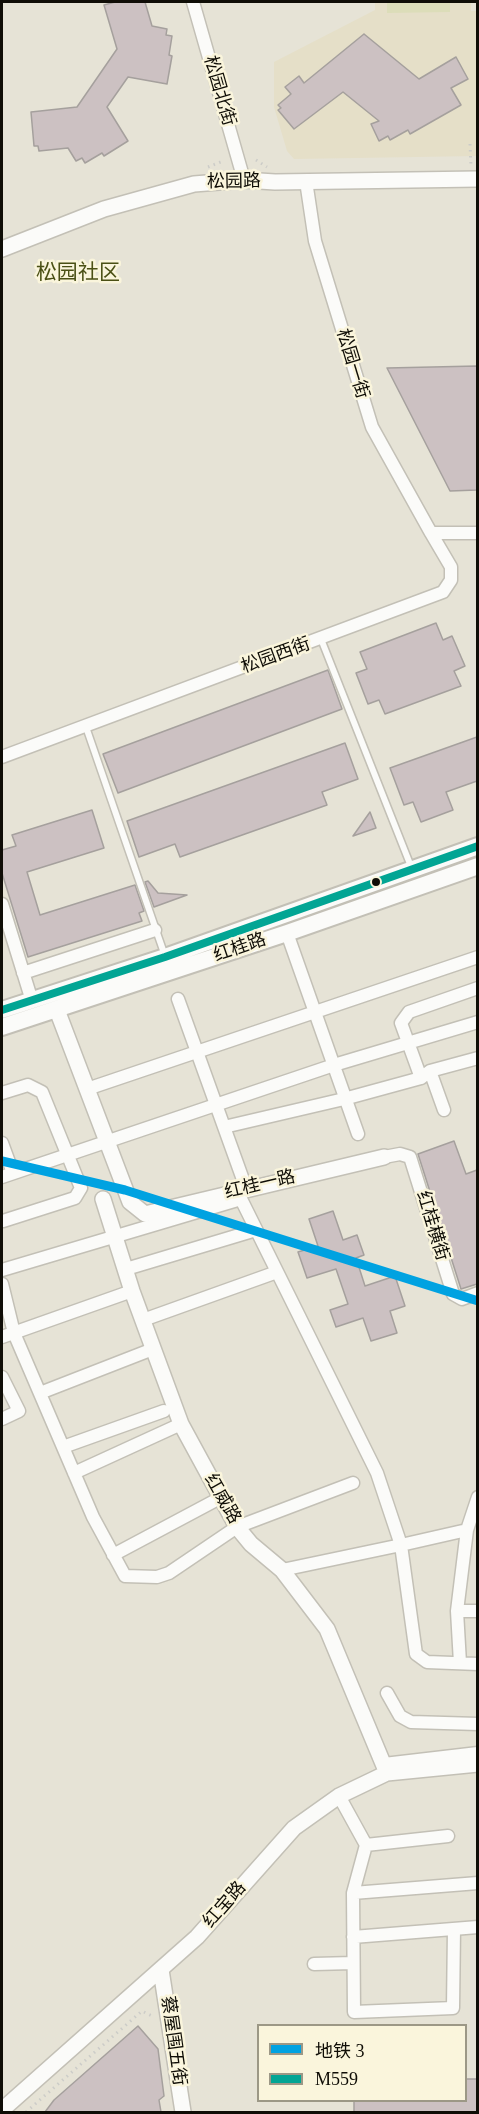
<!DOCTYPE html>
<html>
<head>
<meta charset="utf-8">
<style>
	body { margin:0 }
	#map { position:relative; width:479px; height:2114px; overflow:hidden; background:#e6e3d6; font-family:"Times New Roman","Noto Sans SC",serif }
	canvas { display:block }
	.frame { position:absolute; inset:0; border:3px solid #0f0d06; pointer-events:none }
	.legend { position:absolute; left:257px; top:2024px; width:210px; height:78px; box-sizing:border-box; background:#faf5dc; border:2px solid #9c9886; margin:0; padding:8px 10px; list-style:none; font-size:18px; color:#0f0d06 }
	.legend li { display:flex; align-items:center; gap:12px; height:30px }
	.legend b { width:30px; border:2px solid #9c9886 }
</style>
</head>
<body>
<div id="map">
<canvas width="479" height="2114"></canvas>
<div class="frame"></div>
<ul class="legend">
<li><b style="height:8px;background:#00a2e1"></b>地铁 3</li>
<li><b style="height:8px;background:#02a594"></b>M559</li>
</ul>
</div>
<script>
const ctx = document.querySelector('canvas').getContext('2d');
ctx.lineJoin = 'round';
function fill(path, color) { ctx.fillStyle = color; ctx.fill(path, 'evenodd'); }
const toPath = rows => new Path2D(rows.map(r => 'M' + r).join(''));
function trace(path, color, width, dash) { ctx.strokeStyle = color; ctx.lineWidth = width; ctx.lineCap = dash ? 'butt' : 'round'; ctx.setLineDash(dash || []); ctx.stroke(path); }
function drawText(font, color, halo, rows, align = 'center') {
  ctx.font = font + ' "Times New Roman","Noto Sans SC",serif'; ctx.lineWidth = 5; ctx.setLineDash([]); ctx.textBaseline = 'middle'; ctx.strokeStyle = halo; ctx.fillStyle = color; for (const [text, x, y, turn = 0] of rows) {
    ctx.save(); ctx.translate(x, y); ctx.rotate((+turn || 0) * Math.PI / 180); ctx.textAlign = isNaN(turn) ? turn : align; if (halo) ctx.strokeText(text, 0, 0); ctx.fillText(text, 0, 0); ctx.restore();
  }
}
fill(toPath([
	[375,2,471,2,471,11,478,11,477,156,294,159,287,151,274,107,274,62,375,10]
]), '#e5dfc8');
fill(toPath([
	[387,2,450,2,450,12,387,13]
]), '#dcddb9');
const building = toPath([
	[115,2,145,2,152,26,167,29,166,35,172,36,169,55,172,56,167,84,128,77,107,107,128,141,104,156,102,153,85,163,82,158,76,161,68,148,39,151,38,146,34,146,31,112,77,107,117,49,104,5,115,2],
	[364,34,419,79,456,57,468,79,451,88,461,105,410,134,408,130,390,140,388,136,379,141,371,124,379,121,343,92,294,129,278,110,281,108,278,105,291,94,285,87,299,76,304,83,364,34],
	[477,366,477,490,450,491,387,368,477,366],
	[436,623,443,640,452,636,465,666,454,671,461,686,385,714,379,700,368,704,356,673,367,669,360,652,436,623],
	[328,670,342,709,118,793,103,754,328,670],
	[477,737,477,781,446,792,453,810,421,822,413,802,404,805,390,768,477,737],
	[345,743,358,779,322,792,327,805,180,857,175,844,139,857,127,821,345,743],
	[92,810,104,848,27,872,40,915,135,885,144,911,139,913,142,921,28,957,2,873,2,850,16,846,12,835,92,810],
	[370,812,376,828,353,836,370,812],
	[148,881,158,893,187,895,154,907,145,882,148,881],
	[454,1141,466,1174,477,1170,477,1284,461,1289,418,1154,454,1141],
	[333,1211,343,1240,357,1235,364,1255,356,1258,365,1286,395,1276,405,1306,390,1311,397,1333,371,1341,363,1318,336,1327,330,1310,348,1304,336,1269,307,1278,298,1252,318,1246,309,1219,333,1211],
	[138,2026,158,2049,164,2096,159,2100,161,2112,45,2112,54,2100,138,2026],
	[465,2079,477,2079,477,2112,354,2112,354,2100,465,2100,465,2079]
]);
fill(building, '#ccc1c2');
trace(building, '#a5a09d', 1.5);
const service = toPath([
	[321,639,412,869],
	[86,727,165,956]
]);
const minor = toPath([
	[193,2,244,180],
	[306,181,315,241,372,427,431,533],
	[2,757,443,592,451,580,451,567,431,533,478,533],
	[2,904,32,1001],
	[287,933,358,1134],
	[23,973,155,930],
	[178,999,246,1188],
	[430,1071,444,1110],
	[421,1078,401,1023,409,1012,478,988],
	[87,1089,478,957],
	[2,1093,28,1085,42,1092,81,1188,75,1198,3,1221],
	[224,1127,344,1099,421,1078,430,1071,478,1058],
	[2,1143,13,1173],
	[384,1157,400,1154,410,1157,453,1294,462,1299,478,1293],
	[2,1177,334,1065,478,1022],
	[126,1269,256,1230],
	[2,1270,241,1199,377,1473,401,1545,282,1570],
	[2,1284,14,1333,93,1517,125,1576,157,1577,169,1573,237,1527,353,1483],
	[143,1320,277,1272],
	[2,1337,132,1291],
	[2,1377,19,1411,2,1419],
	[40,1393,153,1349],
	[63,1447,164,1411],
	[74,1473,181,1424],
	[478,1497,467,1530,401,1545,416,1654,427,1662,478,1664],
	[113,1555,220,1498],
	[457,1611,478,1611],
	[460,1663,457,1611,467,1530],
	[387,1693,400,1716,411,1722,478,1724],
	[384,1764,478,1753],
	[339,1796,366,1845,353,1893,354,2012,453,2008,454,1929],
	[366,1845,448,1836],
	[353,1893,478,1883],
	[353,1937,478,1927],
	[314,1964,353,1963]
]);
const tertiary = toPath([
	[2,249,104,209,194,184,244,180,275,182,478,179],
	[57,1010,130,1202,145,1214,384,1157],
	[103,1199,132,1291,181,1424,237,1527,251,1544,282,1570,327,1629,387,1773],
	[161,1970,183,2112],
	[2,2110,197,1937,294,1828,339,1796,387,1773,478,1764]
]);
const secondary = toPath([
	[2,1010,165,957,478,846],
	[2,1027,287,933,478,866]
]);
trace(service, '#c3c0b6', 9);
trace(minor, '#c3c0b6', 15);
trace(tertiary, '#c3c0b6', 18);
trace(secondary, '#c3c0b6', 20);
trace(toPath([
	[470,144,471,166],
	[256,160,267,167],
	[208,167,223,161],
	[26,2112,142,2011,152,2016]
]), '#ccccc8', 3, [1.5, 4.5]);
trace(service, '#fbfbf9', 6);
trace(minor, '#fbfbf9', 12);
trace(tertiary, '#fbfbf9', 15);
trace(secondary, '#fbfbf9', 16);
trace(toPath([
	[2,1010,165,957,478,846]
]), '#02a594', 8);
trace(toPath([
	[2,1161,125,1190,478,1301]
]), '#00a2e1', 9);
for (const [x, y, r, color] of [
	[376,882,5,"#0f0d06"]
]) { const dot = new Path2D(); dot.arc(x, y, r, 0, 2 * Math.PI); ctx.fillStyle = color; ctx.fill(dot); trace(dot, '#faf5dc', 2); }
drawText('18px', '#0f0d06', '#faf5dc', [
	["松园北街",219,91,74],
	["松园路",234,182,-1],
	["松园一街",352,364,73],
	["松园西街",276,656,-20],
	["红桂路",240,948,-19],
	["红桂一路",260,1185,-13],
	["红桂横街",432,1226,73],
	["红威路",222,1499,60],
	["红宝路",225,1905,-49],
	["蔡屋围五街",173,2041,82]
]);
drawText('21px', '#4a5015', '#faf5dc', [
	["松园社区",78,273]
]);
</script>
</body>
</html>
